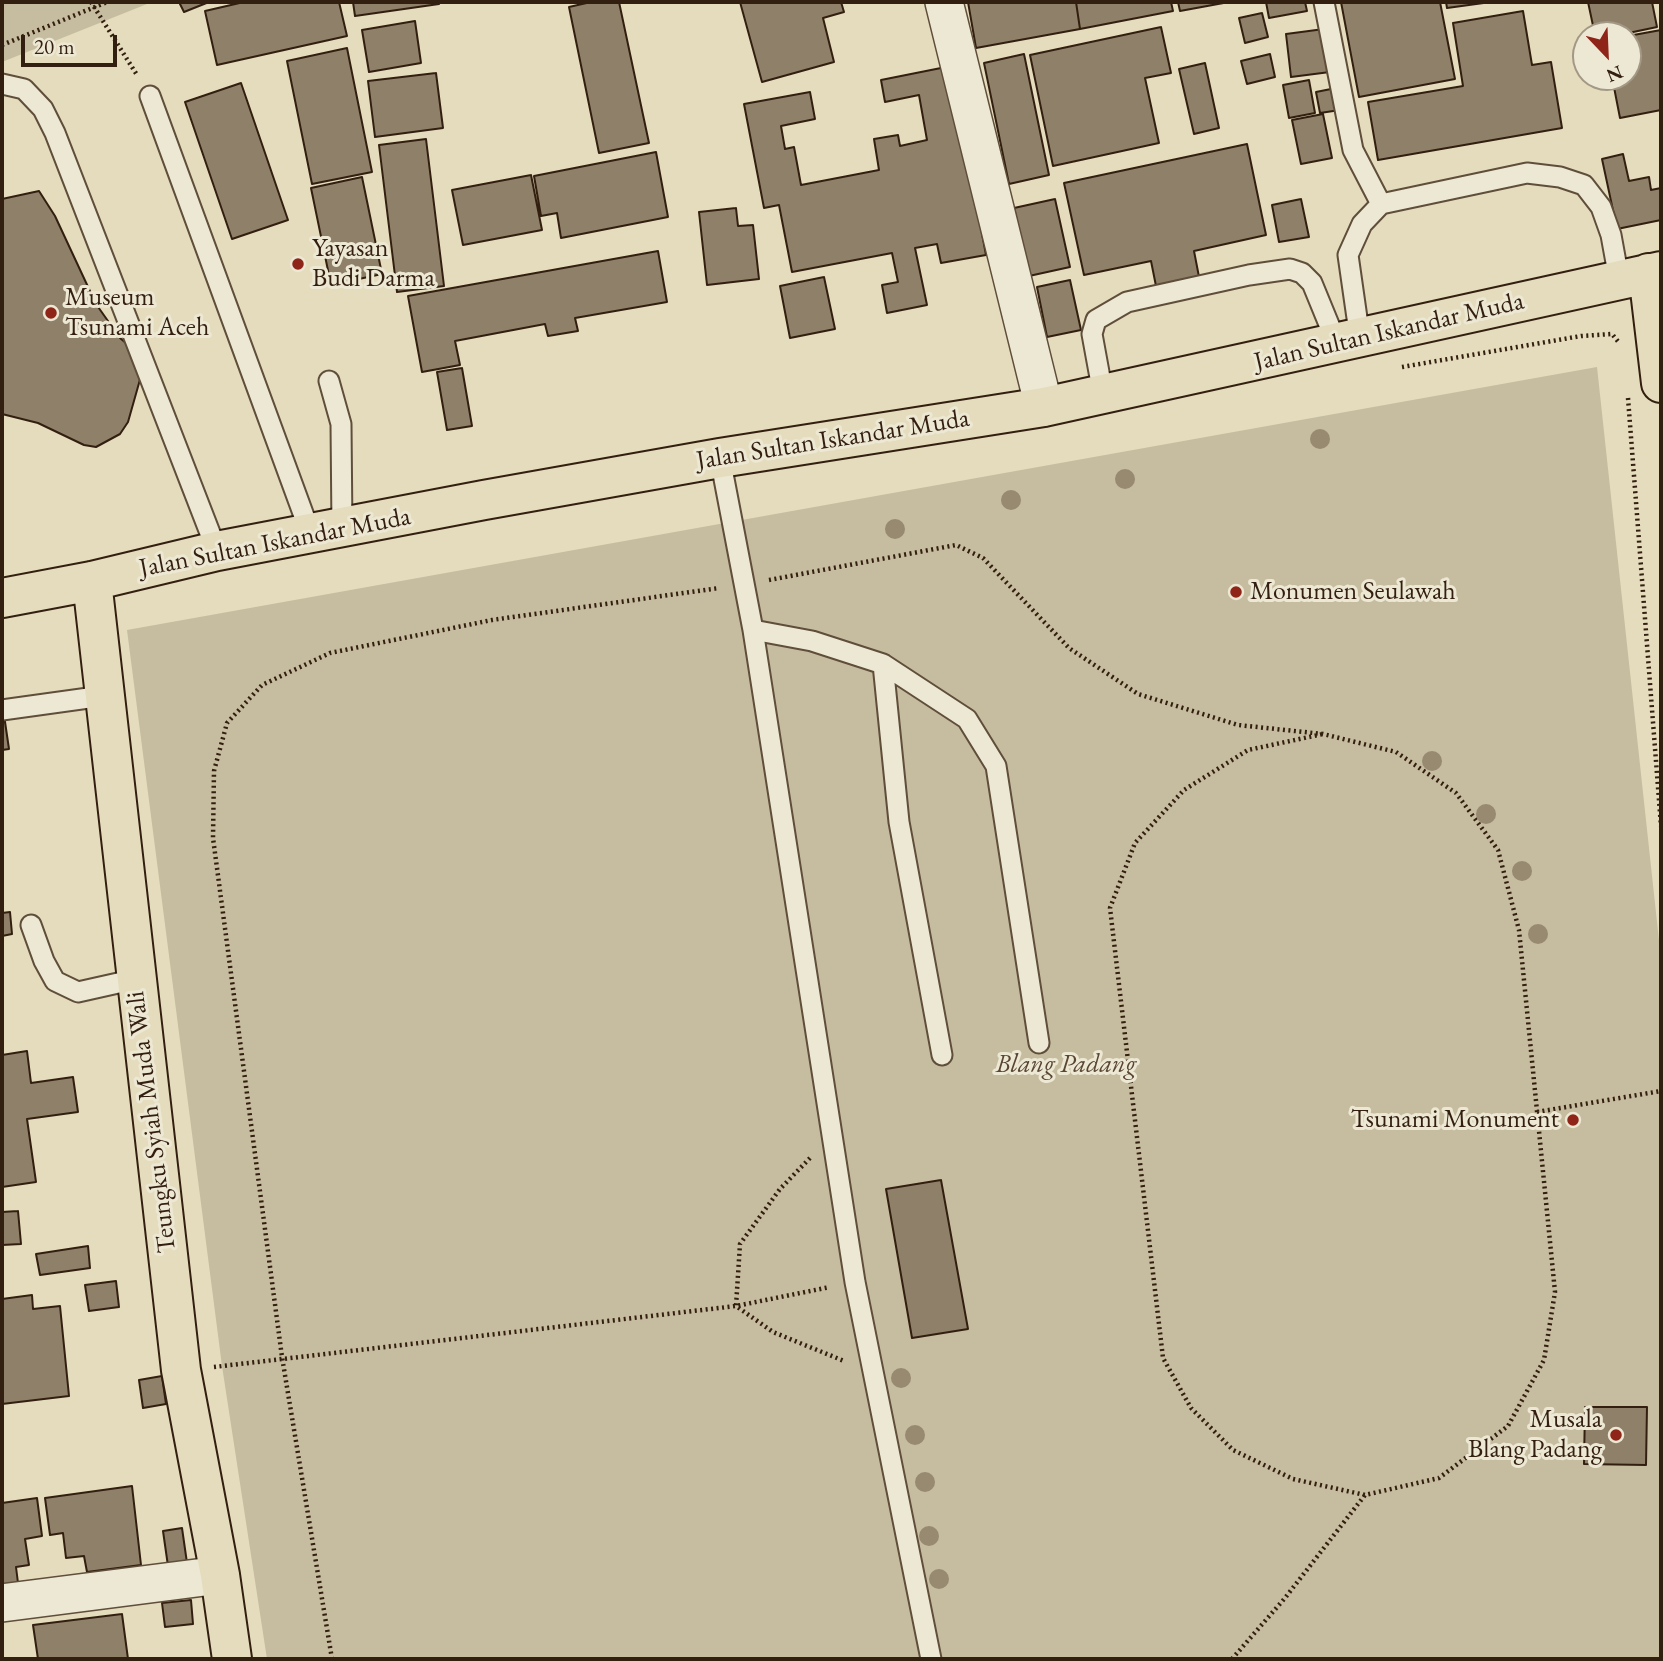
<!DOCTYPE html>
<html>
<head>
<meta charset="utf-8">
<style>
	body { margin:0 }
	#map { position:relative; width:1663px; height:1661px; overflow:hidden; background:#e4dcbd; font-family:"EB Garamond",serif }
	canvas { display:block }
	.frame { position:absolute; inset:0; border:4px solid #331f0f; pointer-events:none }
	.north { position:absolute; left:1572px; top:21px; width:70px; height:70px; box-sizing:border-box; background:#ede8d4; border:2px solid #a39885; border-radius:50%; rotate:157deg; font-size:19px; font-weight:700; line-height:28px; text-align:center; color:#331f0f }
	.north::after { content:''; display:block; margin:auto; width:24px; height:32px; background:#8f2418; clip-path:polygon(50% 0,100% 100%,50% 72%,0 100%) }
	.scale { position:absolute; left:21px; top:35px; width:96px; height:32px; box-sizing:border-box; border:4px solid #331f0f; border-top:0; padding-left:9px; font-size:21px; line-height:24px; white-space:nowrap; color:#331f0f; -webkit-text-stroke:5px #ede8d4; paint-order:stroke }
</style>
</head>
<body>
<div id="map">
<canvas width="1663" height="1661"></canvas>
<div class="frame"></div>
<div class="north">N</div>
<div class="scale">20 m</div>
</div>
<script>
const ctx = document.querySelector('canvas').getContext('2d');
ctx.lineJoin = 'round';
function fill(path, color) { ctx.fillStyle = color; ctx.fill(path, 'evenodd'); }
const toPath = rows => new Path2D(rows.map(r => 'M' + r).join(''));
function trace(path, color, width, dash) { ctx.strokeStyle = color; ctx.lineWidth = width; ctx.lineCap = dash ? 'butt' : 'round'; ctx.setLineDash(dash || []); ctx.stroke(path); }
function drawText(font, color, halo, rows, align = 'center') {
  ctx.font = font + ' "EB Garamond",serif'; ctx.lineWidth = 6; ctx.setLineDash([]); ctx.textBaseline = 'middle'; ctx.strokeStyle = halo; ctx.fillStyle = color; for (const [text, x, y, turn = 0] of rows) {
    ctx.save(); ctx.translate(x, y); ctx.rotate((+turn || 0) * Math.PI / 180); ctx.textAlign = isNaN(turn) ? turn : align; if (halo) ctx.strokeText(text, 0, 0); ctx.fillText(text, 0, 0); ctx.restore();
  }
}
fill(toPath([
	[2,2,152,2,2,62],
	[1597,367,1661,959,1661,1659,267,1659,222,1366,127,630]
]), '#c6bc9f');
const building = toPath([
	[179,2,209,2,184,12,179,2],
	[244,2,339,2,347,36,217,65,205,11,244,2],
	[353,2,438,2,439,4,355,16,353,2],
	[591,2,619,2,649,143,599,153,569,7,591,2],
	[740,2,841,2,844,12,823,18,834,62,762,82,740,2],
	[968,2,1076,2,1080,29,976,48,968,2],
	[1076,2,1171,2,1173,11,1080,29,1076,2],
	[1178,2,1229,2,1180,11,1178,2],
	[1266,2,1305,2,1307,11,1269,18,1266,2],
	[1341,2,1440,2,1455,79,1359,97,1341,2],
	[1446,2,1491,2,1447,8,1446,2],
	[1588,2,1652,2,1657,27,1619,35,1595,35,1588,2],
	[1523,11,1532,65,1551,62,1562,128,1378,160,1368,102,1463,86,1453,23,1523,11],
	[1262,13,1268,37,1245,43,1239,18,1262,13],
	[415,21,421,63,369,72,362,30,415,21],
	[1161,27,1171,73,1145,78,1159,143,1053,166,1030,55,1161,27],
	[1324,29,1330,72,1291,77,1286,34,1324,29],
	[1661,30,1661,110,1620,118,1612,77,1628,77,1628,36,1661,30],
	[347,48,372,172,312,184,287,61,347,48],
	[1024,54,1049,175,1009,184,984,63,1024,54],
	[1270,54,1275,77,1247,84,1241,61,1270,54],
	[1205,63,1219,128,1194,134,1179,69,1205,63],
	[951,66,986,255,941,263,937,244,915,248,927,305,887,313,882,285,898,282,892,253,792,272,779,205,764,208,744,104,810,92,815,119,781,126,785,149,794,147,801,185,879,170,874,139,898,135,900,146,927,140,919,95,885,102,881,80,951,66],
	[436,73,443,128,375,137,368,81,436,73],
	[1309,80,1315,113,1289,118,1283,85,1309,80],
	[241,83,288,220,232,239,185,102,241,83],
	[1336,88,1340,110,1320,113,1316,92,1336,88],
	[1323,114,1332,158,1301,164,1292,120,1323,114],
	[426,139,444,286,397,292,379,145,426,139],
	[1247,144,1266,235,1194,251,1200,282,1157,291,1151,261,1084,275,1064,183,1247,144],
	[656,152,668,217,561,238,557,213,541,216,534,176,656,152],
	[1623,154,1629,181,1649,177,1651,190,1661,188,1661,220,1617,229,1602,159,1623,154],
	[531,175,542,230,463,245,452,190,531,175],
	[362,177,382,274,331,285,311,188,362,177],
	[39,191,55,216,96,304,120,338,134,350,143,369,128,422,120,434,96,447,84,445,38,423,2,414,2,199,39,191],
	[1055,199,1070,267,1029,276,1014,208,1055,199],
	[1301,199,1309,237,1279,242,1272,205,1301,199],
	[736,208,738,226,753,225,759,279,707,285,699,212,736,208],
	[658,251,667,302,575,318,578,331,548,336,545,324,455,341,460,365,422,372,408,296,658,251],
	[824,277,835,329,790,338,780,286,824,277],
	[1070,280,1081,330,1047,337,1037,287,1070,280],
	[462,368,472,426,447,430,437,372,462,368],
	[4,715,9,749,2,750,2,716,4,715],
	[10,912,12,934,2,936,2,913,10,912],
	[27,1051,31,1083,73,1077,78,1112,27,1119,36,1182,2,1187,2,1055,27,1051],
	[941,1180,968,1329,912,1338,886,1189,941,1180],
	[18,1211,21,1244,2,1245,2,1212,18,1211],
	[88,1246,90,1268,40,1275,36,1254,88,1246],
	[116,1281,119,1307,89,1311,85,1285,116,1281],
	[32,1295,33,1309,60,1306,69,1396,2,1404,2,1299,32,1295],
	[162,1376,166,1404,143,1408,139,1380,162,1376],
	[1585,1407,1647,1407,1646,1465,1584,1464,1585,1407],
	[132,1486,141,1565,87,1572,84,1556,66,1558,63,1533,50,1535,45,1498,132,1486],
	[37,1498,42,1536,25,1539,29,1565,16,1567,18,1583,2,1585,2,1503,37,1498],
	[182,1528,188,1570,169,1573,163,1531,182,1528],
	[191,1600,193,1624,165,1627,162,1603,191,1600],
	[122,1614,128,1659,38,1659,33,1625,122,1614]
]);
fill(building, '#8f8169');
trace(building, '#331f0f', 2);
const lane = toPath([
	[1324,2,1353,150,1381,204],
	[2,84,24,89,43,109,55,133,217,551],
	[150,96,311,535],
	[1360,339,1348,255,1362,224,1381,204,1527,173,1560,177,1584,185,1601,207,1611,235,1619,279],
	[329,381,341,424,342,529],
	[1103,394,1092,334,1096,320,1127,302,1249,275,1290,269,1302,273,1312,283,1337,344],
	[720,458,753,630,855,1282,931,1659],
	[753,630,812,641,883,664,899,822,942,1055],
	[883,664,967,719,996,766,1039,1043],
	[2,710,103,696],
	[31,925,44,961,55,981,78,992,136,979]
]);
const street = toPath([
	[944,2,1044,407],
	[2,1603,220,1575]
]);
const highway = toPath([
	[1648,273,1661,383],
	[92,581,181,1370,220,1575,232,1659],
	[2,598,92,581,217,551,484,500,720,458,1044,407,1661,271]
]);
trace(lane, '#5f4e3a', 23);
trace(street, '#5f4e3a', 40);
trace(highway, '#331f0f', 42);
trace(toPath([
	[91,2,137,75],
	[2,45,107,2],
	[1402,367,1581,336,1612,334,1620,344],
	[1628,398,1661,826],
	[769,580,956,545,983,558,1069,648,1138,694,1238,725,1323,734,1396,752,1456,793,1498,850,1519,930,1555,1292,1544,1360,1508,1426,1439,1478,1365,1495,1293,1479,1233,1450,1191,1408,1163,1358,1110,908,1135,843,1184,790,1248,750,1323,734],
	[1537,1112,1661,1091],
	[810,1158,780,1189,740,1244,736,1306,773,1332,844,1361],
	[214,1367,736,1306,830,1287],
	[332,1659,282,1357,213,838,214,771,227,723,262,685,330,653,492,620,719,588],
	[1232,1659,1285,1598,1365,1495]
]), '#331f0f', 4.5, [2, 3.5]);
trace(lane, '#ede8d4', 19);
trace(street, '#ede8d4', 37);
trace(highway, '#e4dcbd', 38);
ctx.fillStyle = '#978a71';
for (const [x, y] of [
	[1320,439],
	[1125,479],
	[1011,500],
	[895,529],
	[1432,761],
	[1486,814],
	[1522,871],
	[1538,934],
	[901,1378],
	[915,1435],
	[925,1482],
	[929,1536],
	[939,1579]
]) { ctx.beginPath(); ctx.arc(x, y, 10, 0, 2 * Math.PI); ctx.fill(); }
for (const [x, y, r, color] of [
	[298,264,7,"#8f2418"],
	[51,313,7,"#8f2418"],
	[1236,592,7,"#8f2418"],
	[1573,1120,7,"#8f2418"],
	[1616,1435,7,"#8f2418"]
]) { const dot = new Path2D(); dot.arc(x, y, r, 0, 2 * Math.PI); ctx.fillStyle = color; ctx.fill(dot); trace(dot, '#ede8d4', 2.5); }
drawText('26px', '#331f0f', '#ede8d4', [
	["Yayasan",312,249],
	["Budi Darma",312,279],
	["Museum",65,298],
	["Tsunami Aceh",65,328],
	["Monumen Seulawah",1250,592],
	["Tsunami Monument",1559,1120,"right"],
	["Musala",1602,1420,"right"],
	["Blang Padang",1602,1450,"right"]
], 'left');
drawText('26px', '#331f0f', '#ede8d4', [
	["Jalan Sultan Iskandar Muda",1389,332,-13],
	["Jalan Sultan Iskandar Muda",833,440,-9],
	["Jalan Sultan Iskandar Muda",275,543,-11],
	["Teungku Syiah Muda Wali",152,1122,-97]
]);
drawText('italic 26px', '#584633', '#ede8d4', [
	["Blang Padang",1066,1065]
]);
</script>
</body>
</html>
